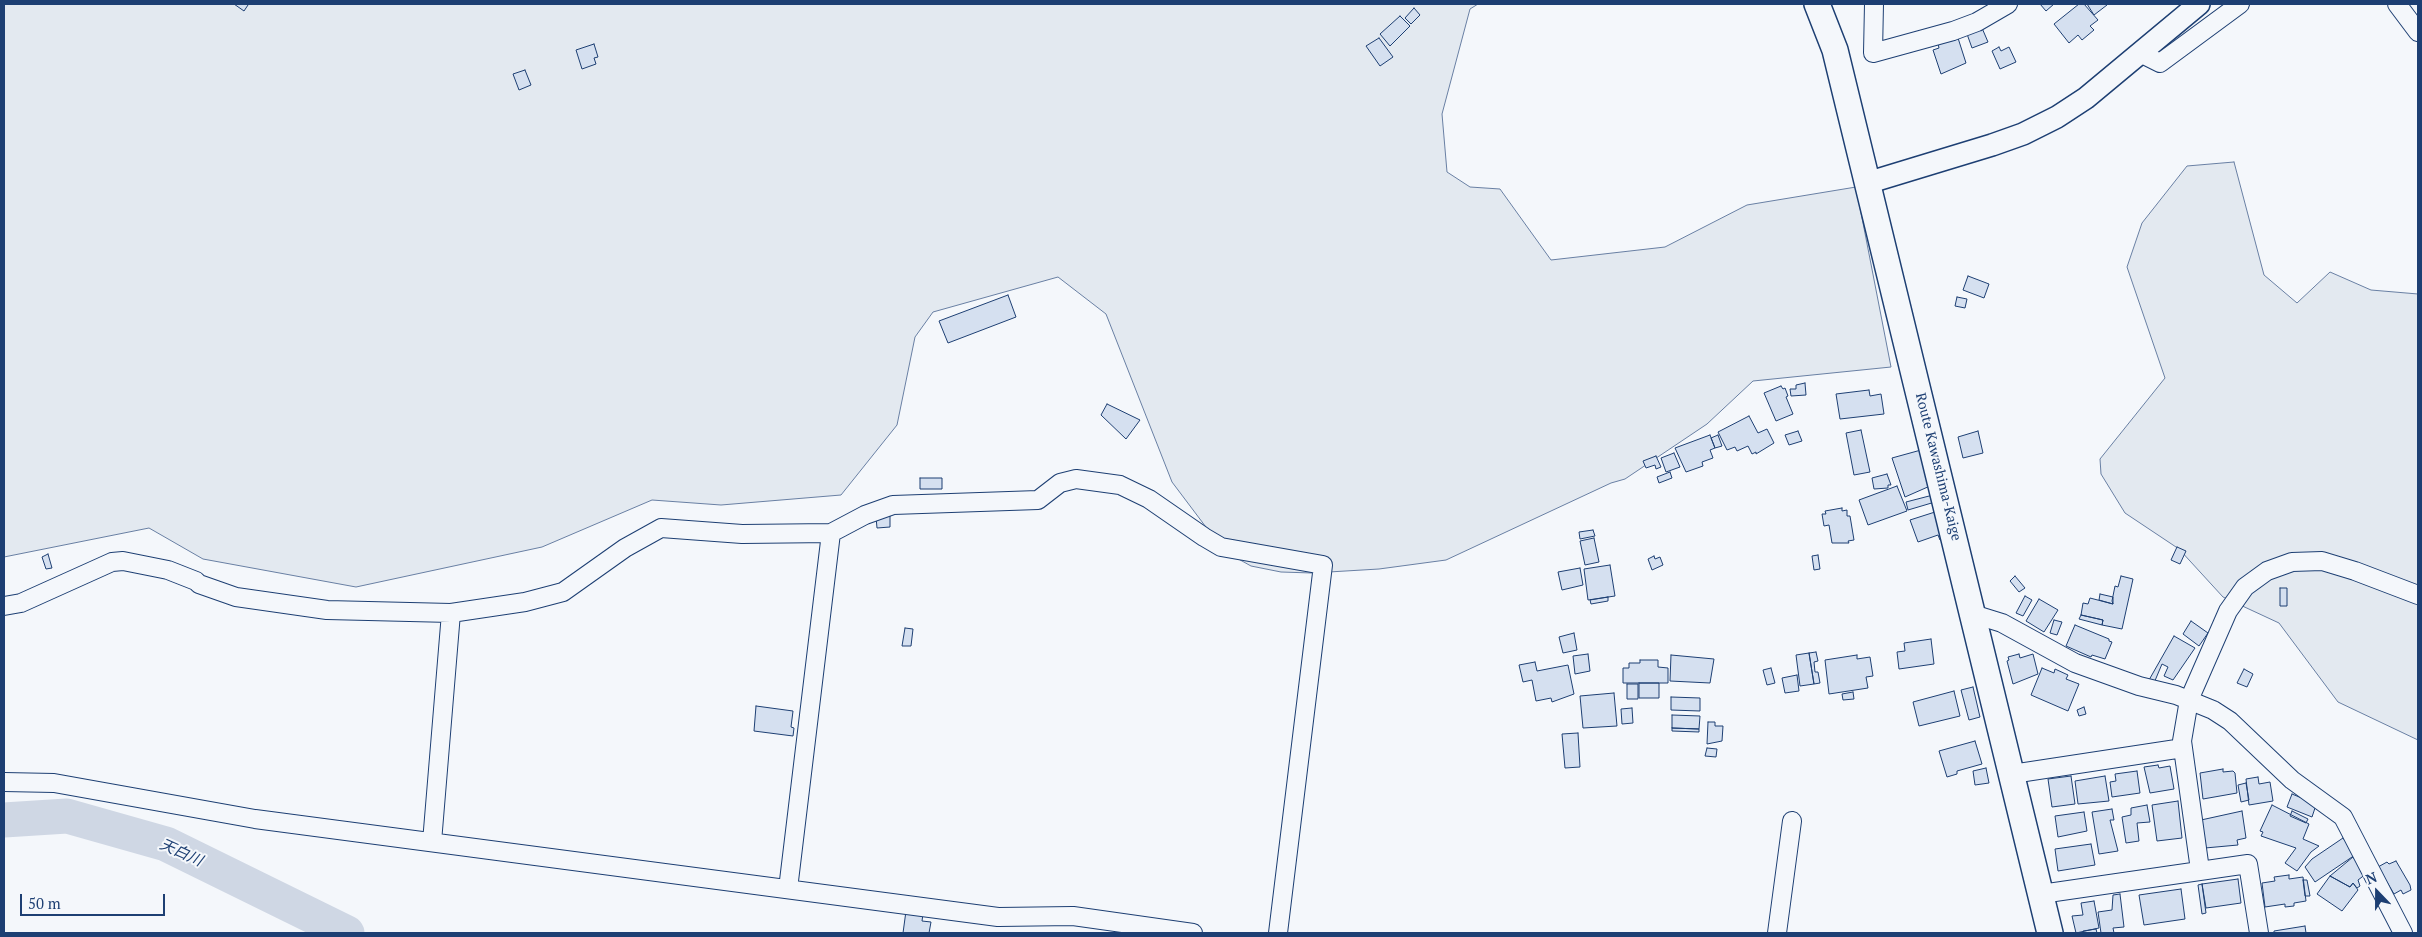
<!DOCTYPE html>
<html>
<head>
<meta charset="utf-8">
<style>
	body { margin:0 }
	#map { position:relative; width:2422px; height:937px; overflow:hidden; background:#f4f7fb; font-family:"PT Serif",serif }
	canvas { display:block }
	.frame { position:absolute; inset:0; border:5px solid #1d3f73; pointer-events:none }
	.north { position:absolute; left:2352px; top:867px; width:50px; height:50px; -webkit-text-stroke:4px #f4f7fb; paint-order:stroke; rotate:338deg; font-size:14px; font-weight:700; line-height:20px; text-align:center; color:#1d3f73 }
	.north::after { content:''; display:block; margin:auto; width:18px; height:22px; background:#1d3f73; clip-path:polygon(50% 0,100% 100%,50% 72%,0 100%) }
	.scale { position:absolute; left:20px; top:894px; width:145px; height:22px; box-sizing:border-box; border:2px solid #1d3f73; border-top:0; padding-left:6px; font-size:15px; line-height:18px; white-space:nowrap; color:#1d3f73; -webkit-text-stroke:4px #f4f7fb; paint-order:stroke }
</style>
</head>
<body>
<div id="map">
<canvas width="2422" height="937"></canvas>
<div class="frame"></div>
<div class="north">N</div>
<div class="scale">50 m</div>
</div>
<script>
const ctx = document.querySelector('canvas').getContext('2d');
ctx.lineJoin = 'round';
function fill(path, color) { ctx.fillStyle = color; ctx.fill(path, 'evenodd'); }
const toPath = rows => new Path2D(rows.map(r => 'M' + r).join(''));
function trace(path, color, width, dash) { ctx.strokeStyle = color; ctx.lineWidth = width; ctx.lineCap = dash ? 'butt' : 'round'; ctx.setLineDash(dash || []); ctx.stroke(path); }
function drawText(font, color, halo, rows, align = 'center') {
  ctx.font = font + ' "PT Serif","Noto Sans JP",serif'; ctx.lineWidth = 4; ctx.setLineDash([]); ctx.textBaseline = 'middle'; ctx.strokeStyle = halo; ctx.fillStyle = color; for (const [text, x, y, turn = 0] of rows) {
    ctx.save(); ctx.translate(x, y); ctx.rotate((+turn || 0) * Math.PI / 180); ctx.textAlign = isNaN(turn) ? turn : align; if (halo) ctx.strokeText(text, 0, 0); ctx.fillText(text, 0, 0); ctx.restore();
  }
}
const green = toPath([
	[4,4,1478,4,1470,9,1442,114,1447,172,1470,187,1500,189,1551,260,1665,247,1747,205,1856,187,1891,367,1753,381,1707,424,1625,479,1611,483,1446,560,1379,569,1312,573,1281,572,1251,566,1224,551,1172,482,1106,314,1058,277,933,312,915,337,897,425,841,495,721,505,652,500,542,547,356,587,203,559,149,528,4,557,4,4],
	[2234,162,2264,275,2297,303,2330,272,2371,290,2418,294,2418,740,2338,702,2279,623,2223,597,2179,549,2125,513,2101,474,2100,459,2165,378,2127,267,2142,223,2187,166,2234,162]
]);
fill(green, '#e3e9f0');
trace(green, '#687fa3', 1);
trace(toPath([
	[4,820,67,816,166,844,347,933]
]), '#cfd7e4', 35);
const building = toPath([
	[234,4,247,4,248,5,244,11,234,4],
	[2040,4,2054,4,2046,11,2040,4],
	[2079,4,2084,4,2098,20,2090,26,2094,30,2082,40,2078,35,2069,43,2054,24,2079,4],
	[2087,4,2106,4,2107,5,2094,15,2087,4],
	[1414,8,1420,15,1411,24,1405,18,1414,8],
	[1400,16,1410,26,1390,46,1380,34,1400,16],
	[1982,28,1988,42,1972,48,1967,34,1982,28],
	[1379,38,1393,57,1380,66,1366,46,1379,38],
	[1958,38,1966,63,1941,74,1933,50,1939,48,1938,44,1958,38],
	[594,44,598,57,594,58,596,64,582,69,576,50,594,44],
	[1999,47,2001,51,2009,47,2016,62,2000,69,1992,51,1999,47],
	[525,70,531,85,519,90,513,74,525,70],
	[1968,276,1989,284,1984,298,1963,290,1968,276],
	[1008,295,1016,317,948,343,939,321,1008,295],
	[1957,297,1967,299,1965,308,1955,306,1957,297],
	[1805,383,1806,395,1791,396,1790,389,1796,389,1796,385,1805,383],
	[1781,386,1783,389,1785,388,1788,396,1786,397,1793,414,1776,421,1764,393,1781,386],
	[1869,390,1870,396,1881,394,1884,414,1840,419,1836,394,1869,390],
	[1107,404,1140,420,1126,439,1101,415,1107,404],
	[1749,416,1758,433,1767,429,1774,443,1756,454,1756,452,1752,454,1748,446,1737,451,1735,447,1727,450,1718,432,1749,416],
	[1861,430,1870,472,1854,475,1846,433,1861,430],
	[1798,431,1802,441,1789,445,1785,435,1798,431],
	[1978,431,1983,453,1963,458,1958,437,1978,431],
	[1710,435,1715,448,1710,450,1713,458,1702,462,1703,466,1686,472,1675,448,1710,435],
	[1718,435,1722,446,1715,448,1711,438,1718,435],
	[1921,450,1930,486,1905,497,1892,458,1921,450],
	[1674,453,1680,467,1666,472,1661,458,1674,453],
	[1656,456,1661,467,1656,469,1655,465,1646,468,1643,461,1656,456],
	[1670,472,1672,478,1659,483,1657,477,1670,472],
	[1887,474,1891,485,1888,485,1888,488,1874,489,1872,478,1887,474],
	[920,478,942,478,942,489,920,489,920,478],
	[1897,486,1907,511,1868,525,1859,500,1897,486],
	[1933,495,1935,502,1908,510,1906,502,1933,495],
	[1842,508,1842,511,1847,510,1847,516,1850,516,1854,540,1848,541,1849,543,1832,543,1829,525,1824,526,1822,514,1826,514,1825,511,1842,508],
	[1935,512,1943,539,1940,540,1938,535,1918,542,1910,520,1935,512],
	[890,515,890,527,877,528,876,517,890,515],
	[1593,530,1595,536,1580,539,1579,532,1593,530],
	[1594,538,1599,562,1585,565,1580,541,1594,538],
	[2177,547,2186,551,2180,564,2171,560,2177,547],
	[48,554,52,568,46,569,42,557,48,554],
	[1818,555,1820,569,1814,570,1812,556,1818,555],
	[1654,556,1655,559,1660,557,1663,565,1652,570,1648,559,1654,556],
	[1610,565,1615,596,1588,600,1584,569,1610,565],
	[1580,568,1583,585,1562,590,1558,572,1580,568],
	[2015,576,2025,588,2019,592,2010,581,2015,576],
	[2121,576,2133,579,2122,629,2102,625,2103,620,2081,615,2083,603,2088,604,2090,598,2113,604,2112,601,2115,586,2118,587,2121,576],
	[2280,588,2287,588,2287,606,2280,606,2280,588],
	[2100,594,2113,597,2113,604,2099,600,2100,594],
	[2025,596,2032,600,2023,616,2016,613,2025,596],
	[1608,597,1608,601,1591,604,1590,600,1608,597],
	[2039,599,2058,610,2044,632,2026,621,2039,599],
	[2081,615,2103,620,2102,625,2079,619,2081,615],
	[2054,620,2062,622,2057,635,2050,633,2054,620],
	[2191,621,2208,633,2199,646,2183,634,2191,621],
	[2075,625,2109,639,2109,641,2112,642,2105,659,2092,655,2091,657,2066,646,2075,625],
	[905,628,913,629,911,646,902,646,905,628],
	[1574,633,1577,650,1563,653,1559,637,1574,633],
	[2174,636,2195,648,2173,680,2164,676,2168,667,2162,664,2154,683,2149,680,2174,636],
	[1931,639,1934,664,1899,669,1897,652,1905,651,1904,643,1931,639],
	[1816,652,1818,661,1814,662,1815,672,1818,672,1820,683,1814,684,1809,653,1816,652],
	[1809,653,1814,684,1800,686,1796,655,1809,653],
	[1588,654,1590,671,1575,674,1573,656,1588,654],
	[2019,654,2020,658,2033,654,2038,674,2013,684,2007,661,2009,660,2008,657,2019,654],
	[1671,655,1714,659,1710,683,1670,681,1671,655],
	[1857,655,1857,659,1870,657,1873,676,1866,677,1868,688,1829,694,1825,660,1857,655],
	[1640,660,1658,660,1658,667,1668,668,1668,683,1623,683,1623,668,1629,668,1629,663,1640,663,1640,660],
	[1535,662,1537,671,1568,665,1574,694,1552,702,1551,698,1536,701,1532,680,1523,682,1519,665,1535,662],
	[1771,668,1775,683,1767,685,1763,670,1771,668],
	[2042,668,2054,673,2055,669,2068,675,2066,679,2079,684,2068,711,2031,695,2042,668],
	[2244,669,2253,674,2247,687,2237,683,2244,669],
	[1797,675,1799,691,1785,693,1782,678,1797,675],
	[1639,683,1659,683,1659,698,1639,698,1639,683],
	[1627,684,1638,684,1638,699,1627,699,1627,684],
	[1973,687,1980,717,1969,720,1961,690,1973,687],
	[1954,691,1960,716,1919,726,1913,702,1954,691],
	[1853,692,1854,699,1843,700,1842,694,1853,692],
	[1614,693,1617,726,1583,728,1580,696,1614,693],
	[1671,697,1700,698,1700,711,1671,710,1671,697],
	[756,706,793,711,791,727,794,728,793,736,754,731,756,706],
	[2084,707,2086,714,2079,716,2077,710,2084,707],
	[1632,708,1633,723,1622,724,1621,709,1632,708],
	[1672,715,1700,716,1699,729,1672,728,1672,715],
	[1708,722,1715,722,1715,726,1723,726,1722,741,1707,744,1708,722],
	[1672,728,1699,729,1699,732,1672,731,1672,728],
	[1578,733,1580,767,1565,768,1562,734,1578,733],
	[1975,741,1982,764,1957,771,1957,774,1947,777,1939,751,1975,741],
	[1707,748,1717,749,1716,757,1705,756,1707,748],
	[2158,765,2159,768,2170,766,2174,789,2150,793,2144,767,2158,765],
	[1986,768,1989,783,1975,785,1973,771,1986,768],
	[2223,769,2223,772,2233,771,2235,773,2237,793,2203,799,2200,773,2223,769],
	[2137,771,2140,793,2112,797,2110,782,2116,781,2115,774,2137,771],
	[2071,776,2075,804,2052,807,2048,779,2071,776],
	[2105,776,2109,801,2078,804,2075,781,2105,776],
	[2258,777,2259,784,2270,782,2273,801,2249,805,2246,779,2258,777],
	[2246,783,2249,800,2241,802,2238,785,2246,783],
	[2292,794,2309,801,2315,808,2312,817,2287,807,2292,794],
	[2178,801,2182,838,2157,841,2152,805,2178,801],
	[2147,805,2150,822,2137,823,2139,841,2126,843,2122,817,2131,815,2131,808,2147,805],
	[2272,805,2309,824,2303,839,2319,846,2311,852,2297,871,2285,863,2296,848,2261,836,2263,832,2260,831,2272,805],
	[2112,809,2114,820,2110,820,2118,851,2099,854,2092,812,2112,809],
	[2242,811,2246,838,2237,840,2238,845,2205,848,2201,820,2242,811],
	[2292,811,2308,819,2306,823,2290,816,2292,811],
	[2084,812,2087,831,2058,837,2055,816,2084,812],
	[2343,838,2355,855,2315,882,2305,867,2312,859,2343,838],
	[2091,844,2095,865,2058,871,2055,849,2091,844],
	[2353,857,2366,874,2358,880,2360,886,2357,888,2353,883,2350,887,2330,876,2353,857],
	[2396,861,2410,885,2411,890,2403,894,2401,890,2394,894,2378,867,2387,862,2389,864,2396,861],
	[2289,875,2289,879,2303,877,2306,901,2294,903,2294,906,2285,907,2285,904,2265,907,2262,883,2275,881,2274,877,2289,875],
	[2330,876,2350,887,2353,883,2358,890,2342,911,2317,894,2330,876],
	[2238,879,2241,903,2206,908,2202,884,2238,879],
	[2303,880,2307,880,2310,896,2305,896,2303,880],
	[2202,884,2206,913,2202,914,2198,885,2202,884],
	[2181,889,2185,919,2144,925,2139,895,2181,889],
	[2120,894,2124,927,2113,928,2114,933,2101,933,2098,912,2112,910,2113,895,2120,894],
	[2094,901,2099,928,2076,933,2072,916,2083,915,2081,903,2094,901],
	[906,911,923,914,922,921,931,922,929,933,903,933,906,911],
	[2305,926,2306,933,2274,933,2274,931,2305,926],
	[2096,929,2097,933,2084,933,2083,931,2096,929]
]);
fill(building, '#d5e0f0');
trace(building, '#1d3f73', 1);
const minor = toPath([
	[1874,4,1873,53,1953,31,1977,22,2008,4],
	[2397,4,2418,32],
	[2140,53,2160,63,2240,4],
	[4,606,21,603,112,562,123,561,168,570,196,581,199,584,236,597,327,610,451,613,525,602,563,592,625,548,661,528,742,534,831,533,865,515,893,505,1038,500,1060,483,1076,479,1120,485,1149,499,1204,537,1221,547,1323,565,1278,933],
	[1973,614,2002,623,2075,663,2139,686,2176,695,2213,710,2230,721,2292,780,2343,817,2403,933],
	[2012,774,2183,748],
	[4,782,54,783,255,819,998,917,1073,916,1193,933],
	[432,842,451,613],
	[2200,870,2182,741,2189,700,2228,611,2245,587,2267,571,2292,562,2322,561,2355,571,2418,595],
	[788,889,831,533],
	[2041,894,2248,864,2259,933],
	[1777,933,1792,821]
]);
const tertiary = toPath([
	[1867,183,1992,145,2023,134,2057,117,2086,98,2199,4]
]);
const secondary = toPath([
	[1817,4,1835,50,2050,933]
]);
trace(minor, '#1d3f73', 20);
trace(tertiary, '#1d3f73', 24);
trace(secondary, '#1d3f73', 28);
trace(minor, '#f4f7fb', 18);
trace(tertiary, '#f4f7fb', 21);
trace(secondary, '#f4f7fb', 25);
drawText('14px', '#1d3f73', '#f4f7fb', [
	["Route Kawashima-Kaige",1938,467,76]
]);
drawText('italic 15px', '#1d3f73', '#f4f7fb', [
	["天白川",181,853,24]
]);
</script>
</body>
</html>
